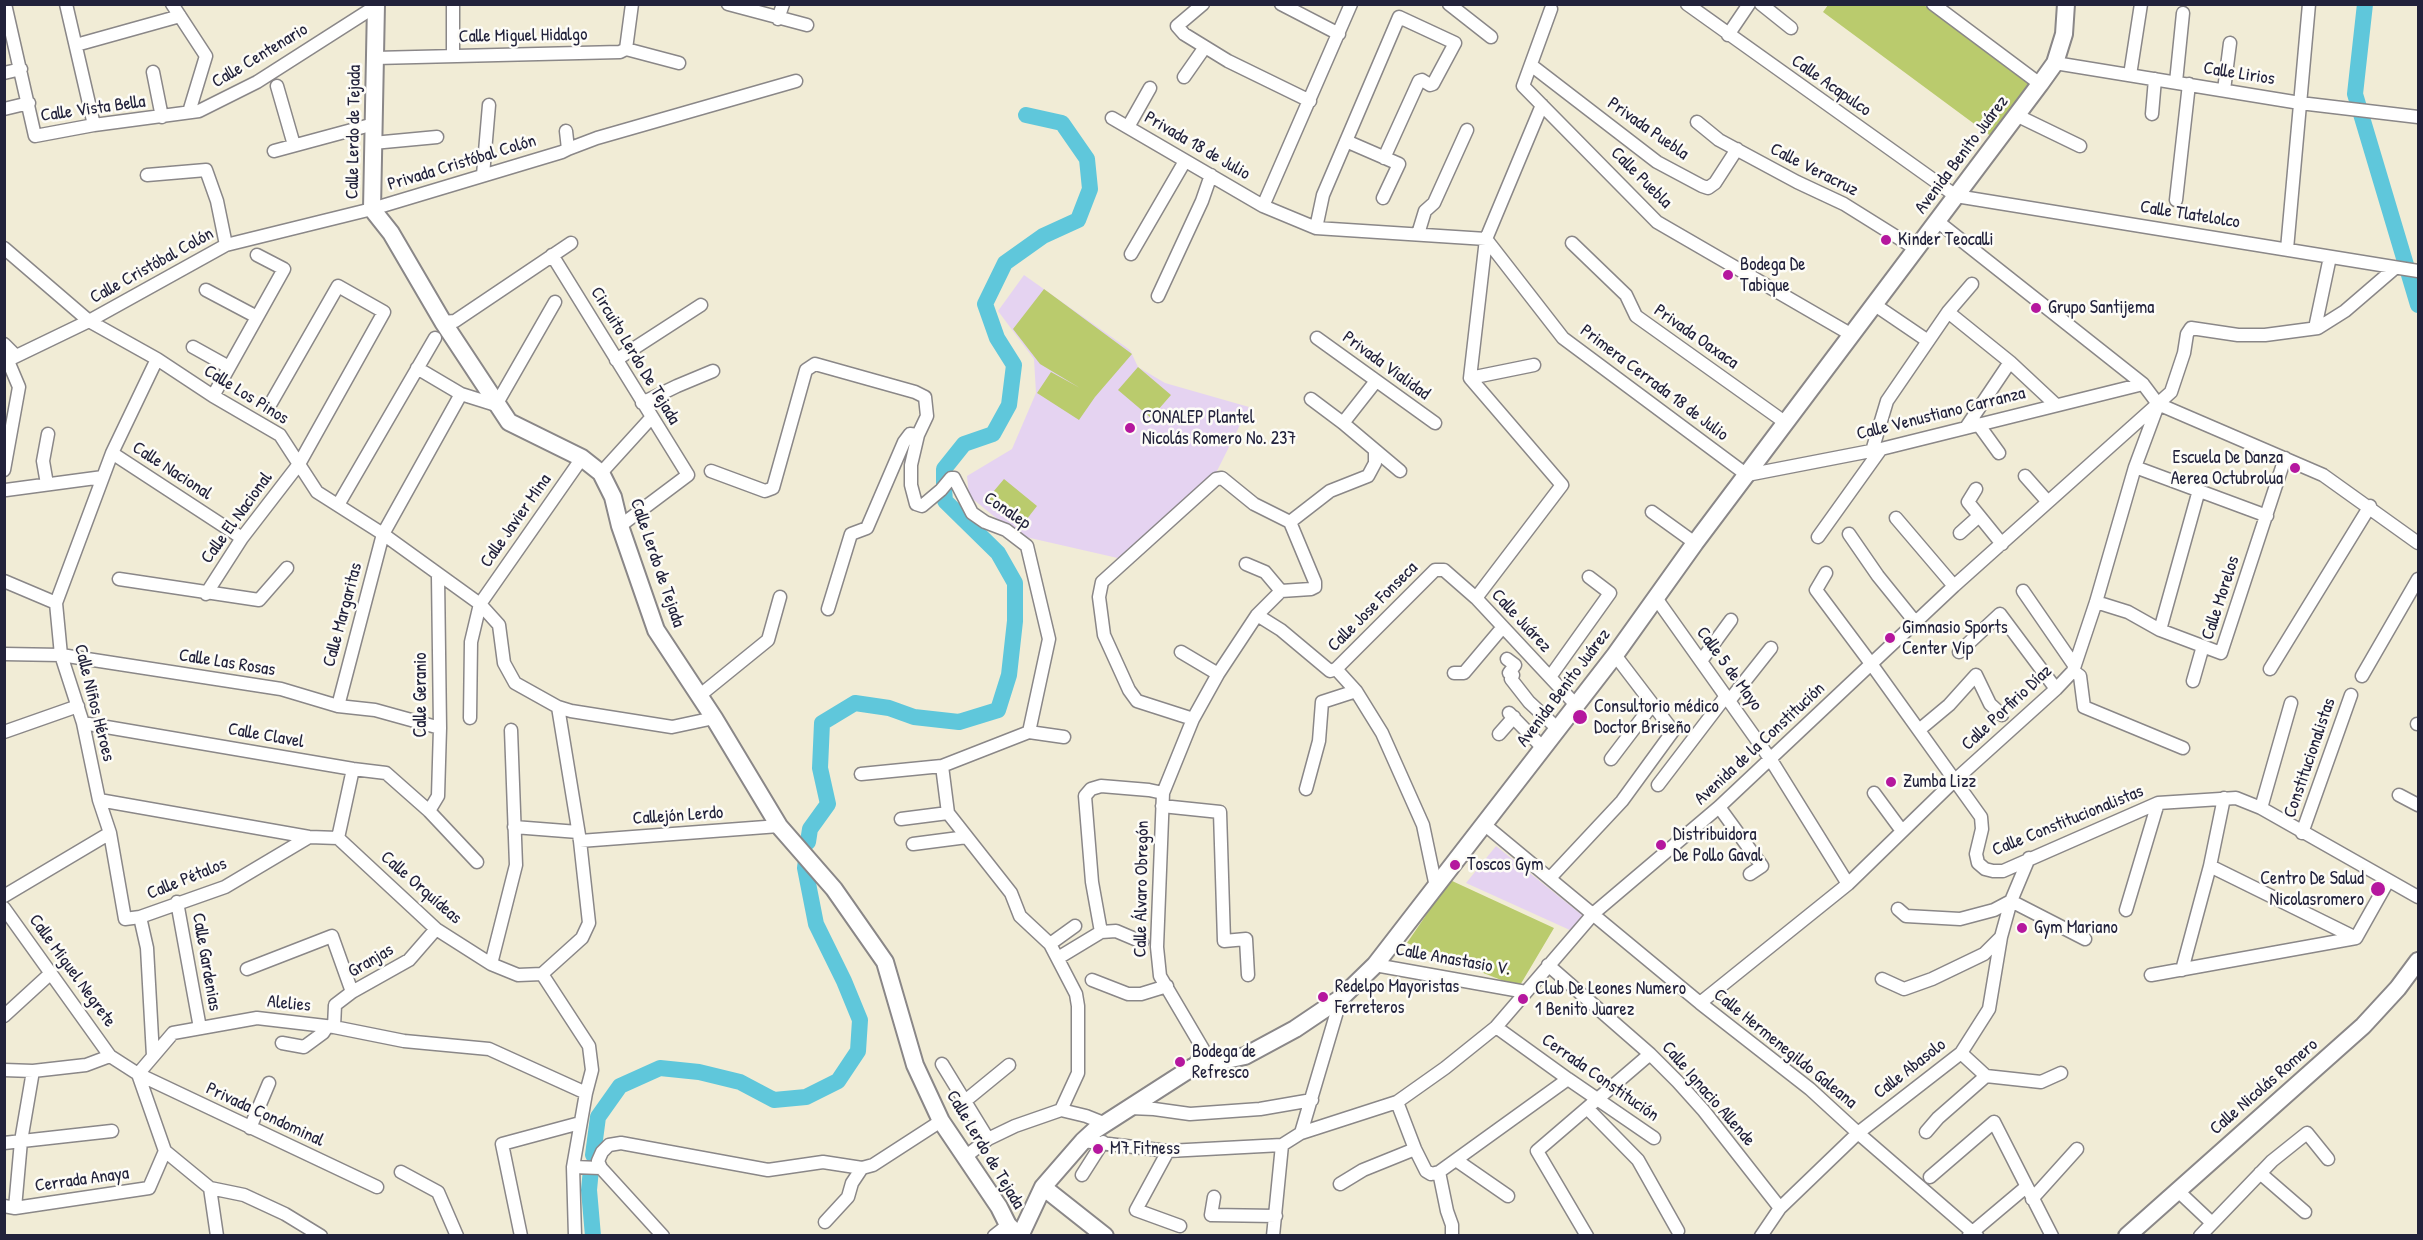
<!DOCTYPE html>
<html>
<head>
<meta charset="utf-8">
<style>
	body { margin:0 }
	#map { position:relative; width:2423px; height:1240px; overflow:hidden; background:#f1ecd6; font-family:"Patrick Hand",sans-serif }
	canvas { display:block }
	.frame { position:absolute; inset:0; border:6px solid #22223b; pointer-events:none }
</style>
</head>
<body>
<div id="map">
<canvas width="2423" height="1240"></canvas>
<div class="frame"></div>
</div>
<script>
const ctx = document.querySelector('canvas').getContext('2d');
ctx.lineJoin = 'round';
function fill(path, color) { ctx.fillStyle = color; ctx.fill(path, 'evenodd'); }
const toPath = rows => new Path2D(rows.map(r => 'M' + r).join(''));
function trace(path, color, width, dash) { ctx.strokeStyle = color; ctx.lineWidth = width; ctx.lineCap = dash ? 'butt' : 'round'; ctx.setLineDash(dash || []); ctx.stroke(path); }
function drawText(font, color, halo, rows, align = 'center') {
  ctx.font = font + ' "Patrick Hand",sans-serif'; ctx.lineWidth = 5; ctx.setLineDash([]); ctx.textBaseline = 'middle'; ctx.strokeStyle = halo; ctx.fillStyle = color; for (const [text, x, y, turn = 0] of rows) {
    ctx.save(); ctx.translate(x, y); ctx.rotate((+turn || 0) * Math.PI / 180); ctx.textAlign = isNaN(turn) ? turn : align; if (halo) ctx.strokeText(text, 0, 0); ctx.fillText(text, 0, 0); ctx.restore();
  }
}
fill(toPath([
	[1024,275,1130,350,1138,367,1165,383,1249,407,1212,481,1122,559,1017,535,969,496,967,476,1012,449,1036,393,1034,359,998,311],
	[1496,846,1582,915,1580,922,1572,931,1466,883]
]), '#e5d3f1');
fill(toPath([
	[1828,5,1924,5,2032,84,1992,137,1823,12],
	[1044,289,1132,354,1095,397,1079,420,1037,393,1051,372,1080,388,1040,364,1013,329],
	[1138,367,1171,395,1151,418,1118,390],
	[1004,479,1037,506,1023,524,988,498],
	[1450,880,1554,928,1519,987,1407,943]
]), '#bacb6d');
trace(toPath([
	[2365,4,2355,94,2418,305],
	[944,484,944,469,964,444,993,434,1009,405,1014,365,997,338,985,304,1005,263,1043,236,1078,220,1090,189,1087,159,1062,123,1026,115],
	[808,842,810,829,828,804,820,768,822,723,855,703,889,708,914,717,959,722,998,710,1009,675,1015,621,1015,583,998,553,945,501,944,488],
	[593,1155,598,1117,620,1086,660,1068,699,1072,740,1082,774,1100,806,1097,838,1081,858,1051,860,1020,844,981,816,924,805,868,806,860],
	[591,1169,589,1190,593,1236]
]), '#5fc7db', 16);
const minor = toPath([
	[5,4,35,136,94,125,199,111,257,82,376,6],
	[66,4,94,125],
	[172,4,206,56,189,112],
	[453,4,453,56],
	[728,4,807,25],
	[1203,4,1177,26,1184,34,1228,61,1310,101],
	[1281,4,1339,34],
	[1449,4,1491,37],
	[1687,4,1956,196,2418,271],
	[1761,4,1791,28],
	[1933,4,2040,84],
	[1551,9,1523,86,1657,222,1852,335],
	[778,19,783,4],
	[1728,35,1749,4],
	[76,45,180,16],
	[626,49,679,63],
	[626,49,632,4],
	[375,58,620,52,626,49],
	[2055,63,2300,103,2418,117],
	[1531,65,1657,162,1702,186,1708,188,1715,183,1737,149],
	[153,72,162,117],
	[4,73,21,69],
	[2130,75,2141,4],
	[1184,77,1205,47],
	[2176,82,2183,13],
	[277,86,294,145],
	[2224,90,2230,43],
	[4,109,29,103],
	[2152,114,2155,79],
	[2016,115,2080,146],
	[1112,118,1263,206,1316,228,1486,239,1563,338,1747,475,1881,449,2143,384],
	[1697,122,1719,140,1797,182,1844,204,1916,249],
	[1128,127,1150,88],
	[1346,141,1399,164,1383,198],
	[373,143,437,137],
	[568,149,597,138,796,81],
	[274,151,374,124],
	[147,175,206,170,217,201,226,245],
	[483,175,489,105],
	[2176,200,2189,84],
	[1263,206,1351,4],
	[1937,221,2143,384,2158,404,2323,475,2418,543],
	[1316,228,1323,195,1399,17,1455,43,1433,84,1430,85,1422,80,1419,81,1384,158],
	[1418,234,1425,211,1434,203,1467,130],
	[1572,243,1626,295,1636,316,1786,423],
	[4,248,89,321,157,359,213,396,280,435,317,492,383,534,480,604,499,625,504,663,515,683,558,707,571,711,672,727,714,718],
	[2287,249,2309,4],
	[1131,254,1185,161],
	[552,255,688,475,620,526],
	[206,290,257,317],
	[1158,296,1202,201,1211,175],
	[1875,305,1928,341],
	[1948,312,2010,362,2055,404],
	[443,322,455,321,571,243],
	[2315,328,2330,257],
	[1317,338,1435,423],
	[4,344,16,356],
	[193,347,229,367],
	[157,359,112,453,56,603,61,655,83,723,99,800,110,833,125,919,140,917,225,887,309,837],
	[616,360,701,305],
	[4,362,89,321,226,245,372,209,562,152,568,149,566,131],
	[417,368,461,394,496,405,555,302],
	[1470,378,1534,365],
	[213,396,284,269,257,255],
	[1311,399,1343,423,1400,471],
	[642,403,677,386,713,371],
	[1343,423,1376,381],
	[1978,424,1999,453],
	[1967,426,2010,362],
	[1872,451,1887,401,1948,312,1972,284],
	[112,453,242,538],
	[2135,467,2267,516],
	[4,470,19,387,8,361],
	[711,471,765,491,773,488,806,370,815,364,915,392,925,397,927,416,918,435,911,465,911,485,916,504,922,506,941,490,951,478,954,478,972,513,985,522,1006,530,1027,546,1049,639,1029,732],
	[601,473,651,418],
	[2025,476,2048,502],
	[47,484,43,461,48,434],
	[1976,489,1968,502,2002,544],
	[6,490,103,477],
	[338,505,435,338],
	[1652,512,1695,543],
	[1896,518,1954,586],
	[1290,522,1330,491,1368,476,1375,463,1375,451],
	[1960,533,1979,516],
	[1849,534,1878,576,1916,623],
	[1818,537,1881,449],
	[1246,564,1265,572,1281,591],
	[1826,573,1816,590,1872,665,1981,817,1982,829,1976,854,1978,863,1985,869,1993,871,2003,871,2158,803,2236,798,2261,808,2418,897],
	[119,579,259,600,287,568],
	[4,581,56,603],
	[2023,591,2074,665],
	[206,594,242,538,299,464,384,312,338,286,271,403],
	[1476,598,1562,485,1470,378,1486,239,1542,105],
	[1656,598,1771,760,1848,884],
	[2096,602,2128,612,2160,630,2221,653,2285,458],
	[828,609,851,534,867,528,904,442,910,434,918,435],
	[1257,615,1281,630,1330,671,1336,669,1356,691,1382,733,1423,825,1436,887],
	[2160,630,2199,490],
	[1181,652,1218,674],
	[1959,652,2000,614,2056,689],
	[4,654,61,655,281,689,338,706,375,710,440,728],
	[1507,659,1515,665,1509,673,1513,675,1511,679,1529,702,1558,729],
	[1701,661,1731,620],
	[1336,669,1435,570,1444,570,1476,598,1576,705],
	[2270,669,2370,506],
	[2073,671,2080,676,2084,707,2183,748],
	[1454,673,1464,673,1502,628],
	[2362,676,2418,579],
	[1550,677,1610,593,1589,577],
	[2193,681,2203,646],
	[699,696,768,640,780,597],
	[1729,701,1771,648],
	[338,706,383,534,461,394],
	[1509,713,1543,748],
	[470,718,471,642,480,604,582,458],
	[83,723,353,769,386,773,429,811,477,862],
	[2417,724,2418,724],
	[1919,730,1949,705,1976,675,1990,704,2002,715],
	[4,732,78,706],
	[1499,734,1514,717],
	[1611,759,1652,705],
	[942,766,948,813,1011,893,1020,916,1050,944,1076,994,1078,1006,1078,1073,1061,1110],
	[861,774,942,766,1029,732,1064,737],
	[1658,785,1726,696],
	[1306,789,1319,741,1322,702,1356,691],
	[1874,793,1902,831],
	[2399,795,2418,805],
	[99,800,309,837,338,838,436,929,491,964,518,975,542,974,582,938,589,923,580,841,558,707],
	[1162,806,1220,812,1224,941,1246,939,1248,975],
	[1719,807,1762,866,1750,874],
	[2261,808,2291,703],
	[429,811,438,796,440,728,438,576],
	[901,819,948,813],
	[1485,825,1700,1003,1810,1089,1858,1133,1977,1236],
	[514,827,578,832],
	[2302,833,2351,695],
	[338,838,353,769],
	[580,841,779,826],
	[913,844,967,837],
	[2210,866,2356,938],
	[1550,878,1622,801,1673,731,1615,655],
	[4,896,110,833],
	[177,902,200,1028],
	[4,908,110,1056,138,1074,377,1187],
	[1898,909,1906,916,1960,919,1994,910,2011,901,2085,939],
	[2126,910,2158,803],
	[140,917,147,948,153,1056],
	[1101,932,1092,882,1085,796,1091,789,1101,786,1149,790,1163,793],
	[1050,944,1075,926],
	[1058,958,1101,932,1116,931,1142,942],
	[491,964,516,865,511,730],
	[1375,965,1526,992],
	[1548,965,1650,1054,1678,1082,1704,1111,1780,1208],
	[247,969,332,936,352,992],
	[2182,970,2210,866,2224,798],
	[542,974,589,1046,592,1070,586,1093,573,1167,575,1236],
	[2151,975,2356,938,2388,881],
	[1882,979,1904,989,1932,979,1984,954,2001,937],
	[1092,980,1128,994,1141,994,1167,986],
	[1700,1003,1848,884,1954,781,2056,689,2073,671,2096,602,2135,467,2158,405],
	[4,1016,51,973],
	[334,1027,335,1005,352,992,409,960,436,929],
	[1496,1027,1568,1079,1654,1138],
	[282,1043,304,1047,323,1033,327,1027],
	[1961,1053,1986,1076,2041,1082,2061,1073],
	[942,1064,988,1139],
	[1193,1067,1203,1049,1160,976,1157,947,1163,793,1193,719,1218,674,1257,615,1281,591,1311,589,1315,587,1315,582,1290,522,1254,504,1222,478,1216,479,1102,582,1099,597,1104,635,1129,690,1137,701,1193,719],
	[4,1070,33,1071,86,1065,110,1056],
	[138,1074,173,1033,257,1018,334,1027,404,1041,489,1049,586,1093],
	[138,1074,165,1151,210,1188,217,1236],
	[965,1101,1009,1065],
	[1397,1102,1415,1149,1426,1171,1431,1174,1439,1172,1568,1079],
	[1130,1108,1154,1109,1190,1114,1260,1109,1312,1100],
	[1587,1108,1638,1160,1678,1231],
	[250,1128,269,1083],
	[1926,1132,1938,1118,1986,1076],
	[1301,1133,1341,998],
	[1083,1141,1168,1151,1282,1145,1301,1133,1397,1102,1445,1068,1496,1027,1594,913,1719,807,1954,586,2171,392,2184,353,2187,334,2191,328,2238,335,2265,335,2318,328,2345,311,2395,268],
	[4,1143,112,1131],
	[1168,1151,1136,1210,1180,1226],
	[965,1157,988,1139,1015,1126,1061,1110,1086,1116,1106,1124],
	[1456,1160,1508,1196],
	[573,1167,601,1168],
	[401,1172,438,1192,457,1236],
	[1439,1172,1447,1211,1452,1225,1452,1236],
	[2260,1173,2305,1212],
	[1082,1175,1103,1142],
	[1930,1177,1994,1122,2052,1236],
	[1340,1184,1363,1170,1415,1149],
	[210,1188,244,1195,285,1214,321,1236],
	[2177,1190,2212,1223],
	[1214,1197,1211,1215,1276,1216],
	[2032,1199,2077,1149],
	[4,1206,15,1208,149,1188,165,1151],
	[15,1208,21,1141,33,1071],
	[825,1222,848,1197,852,1183,862,1168],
	[1969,1235,2026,1187],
	[521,1236,502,1144,580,1123],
	[663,1236,601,1168,598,1161,602,1152,609,1145,621,1143,768,1170,823,1162,862,1168,873,1165,941,1121],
	[994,1236,1008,1225],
	[1273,1236,1282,1145],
	[1587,1236,1537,1151,1650,1054],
	[1761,1236,1780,1208,1858,1133,1961,1053,1989,1009,2001,937,2011,901,2029,858],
	[2200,1236,2272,1161,2307,1133,2328,1159]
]);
const major = toPath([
	[376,4,372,209,391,233,443,322,509,422,582,458,601,473,613,497,620,526,656,630,714,718,779,826,834,889,885,962,915,1065,941,1121,999,1207,1008,1225,1019,1236],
	[1043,1187,1105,1236],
	[1020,1236,1043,1187,1083,1141,1095,1130,1193,1067,1245,1056,1295,1029,1341,998,1375,965,1615,655,1695,543,2040,84,2055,63,2064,34,2066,4],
	[2127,1236,2363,1026,2398,988,2418,961]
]);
trace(minor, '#8a8788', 15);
trace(major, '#8a8788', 20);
trace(minor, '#fff', 12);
trace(major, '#fff', 16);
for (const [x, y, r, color] of [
	[1886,240,6,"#b5179e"],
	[1728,275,6,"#b5179e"],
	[2036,308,6,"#b5179e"],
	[1130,428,6,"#b5179e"],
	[2295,468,6,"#b5179e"],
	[1890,638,6,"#b5179e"],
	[1580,717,8,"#b5179e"],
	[1891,782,6,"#b5179e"],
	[1661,845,6,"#b5179e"],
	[1455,865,6,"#b5179e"],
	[2378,889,8,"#b5179e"],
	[2022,928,6,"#b5179e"],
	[1323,997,6,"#b5179e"],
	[1523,999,6,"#b5179e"],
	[1180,1062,6,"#b5179e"],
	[1098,1149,6,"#b5179e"]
]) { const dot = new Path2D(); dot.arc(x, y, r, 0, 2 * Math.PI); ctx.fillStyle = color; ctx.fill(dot); trace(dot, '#fdfcf7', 2); }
drawText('18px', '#22223b', '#fdfcf7', [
	["Calle Miguel Hidalgo",523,36,-1],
	["Calle Centenario",260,56,-31],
	["Calle Lirios",2239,74,9],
	["Calle Acapulco",1831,86,35],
	["Calle Vista Bella",93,109,-8],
	["Privada Puebla",1648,129,35],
	["Calle Lerdo de Tejada",354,132,-89],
	["Privada 18 de Julio",1197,146,30],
	["Avenida Benito Juárez",1962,155,-53],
	["Privada Cristóbal Colón",462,163,-17],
	["Calle Veracruz",1814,170,27],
	["Calle Puebla",1641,178,45],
	["Calle Tlatelolco",2190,215,9],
	["Calle Cristóbal Colón",152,266,-29],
	["Privada Oaxaca",1696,337,35],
	["Circuito Lerdo De Tejada",635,356,59],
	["Privada Vialidad",1386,366,36],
	["Primera Cerrada 18 de Julio",1654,383,37],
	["Calle Los Pinos",246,395,32],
	["Calle Venustiano Carranza",1941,414,-14],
	["Calle Nacional",172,471,33],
	["Conalep",1007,511,34],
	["Calle El Nacional",237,518,-54],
	["Calle Javier Mina",516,521,-55],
	["Calle Lerdo de Tejada",657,563,71],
	["Calle Morelos",2221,598,-72],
	["Calle Jose Fonseca",1373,607,-45],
	["Calle Margaritas",343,615,-75],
	["Calle Juárez",1521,621,47],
	["Calle Las Rosas",227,663,9],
	["Calle 5 de Mayo",1729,669,54],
	["Avenida Benito Juárez",1564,688,-53],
	["Calle Geranio",421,695,-90],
	["Calle Niños Héroes",94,703,76],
	["Calle Porfirio Díaz",2007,708,-43],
	["Calle Clavel",266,736,10],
	["Avenida de la Constitución",1760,744,-43],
	["Constitucionalistas",2310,758,-71],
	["Callejón Lerdo",678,816,-4],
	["Calle Constitucionalistas",2068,821,-22],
	["Calle Pétalos",187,879,-22],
	["Calle Orquídeas",421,888,41],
	["Calle Álvaro Obregón",1142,889,-89],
	["Calle Anastasio V.",1453,960,10],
	["Granjas",371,961,-30],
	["Calle Gardenias",206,962,80],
	["Calle Miguel Negrete",72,971,54],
	["Alelies",289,1004,6],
	["Calle Hermenegildo Galeana",1785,1049,39],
	["Calle Abasolo",1910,1069,-38],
	["Cerrada Constitución",1600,1078,35],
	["Calle Nicolás Romero",2264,1087,-41],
	["Calle Ignacio Allende",1708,1094,49],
	["Privada Condominal",265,1115,25],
	["Calle Lerdo de Tejada",985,1150,59],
	["Cerrada Anaya",82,1180,-8]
]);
drawText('18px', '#22223b', '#fdfcf7', [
	["Kinder Teocalli",1898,240],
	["Bodega De",1740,265],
	["Tabique",1740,286],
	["Grupo Santijema",2048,308],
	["CONALEP Plantel",1142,418],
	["Nicolás Romero No. 237",1142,439],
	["Escuela De Danza",2283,458,"right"],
	["Aerea Octubrolua",2283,479,"right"],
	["Gimnasio Sports",1902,628],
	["Center Vip",1902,649],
	["Consultorio médico",1594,707],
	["Doctor Briseño",1594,728],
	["Zumba Lizz",1903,782],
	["Distribuidora",1673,835],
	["De Pollo Gaval",1673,856],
	["Toscos Gym",1467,865],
	["Centro De Salud",2364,879,"right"],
	["Nicolasromero",2364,900,"right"],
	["Gym Mariano",2034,928],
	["Redelpo Mayoristas",1335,987],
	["Ferreteros",1335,1008],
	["Club De Leones Numero",1535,989],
	["1 Benito Juarez",1535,1010],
	["Bodega de",1192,1052],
	["Refresco",1192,1073],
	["M7 Fitness",1110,1149]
], 'left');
</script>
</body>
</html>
